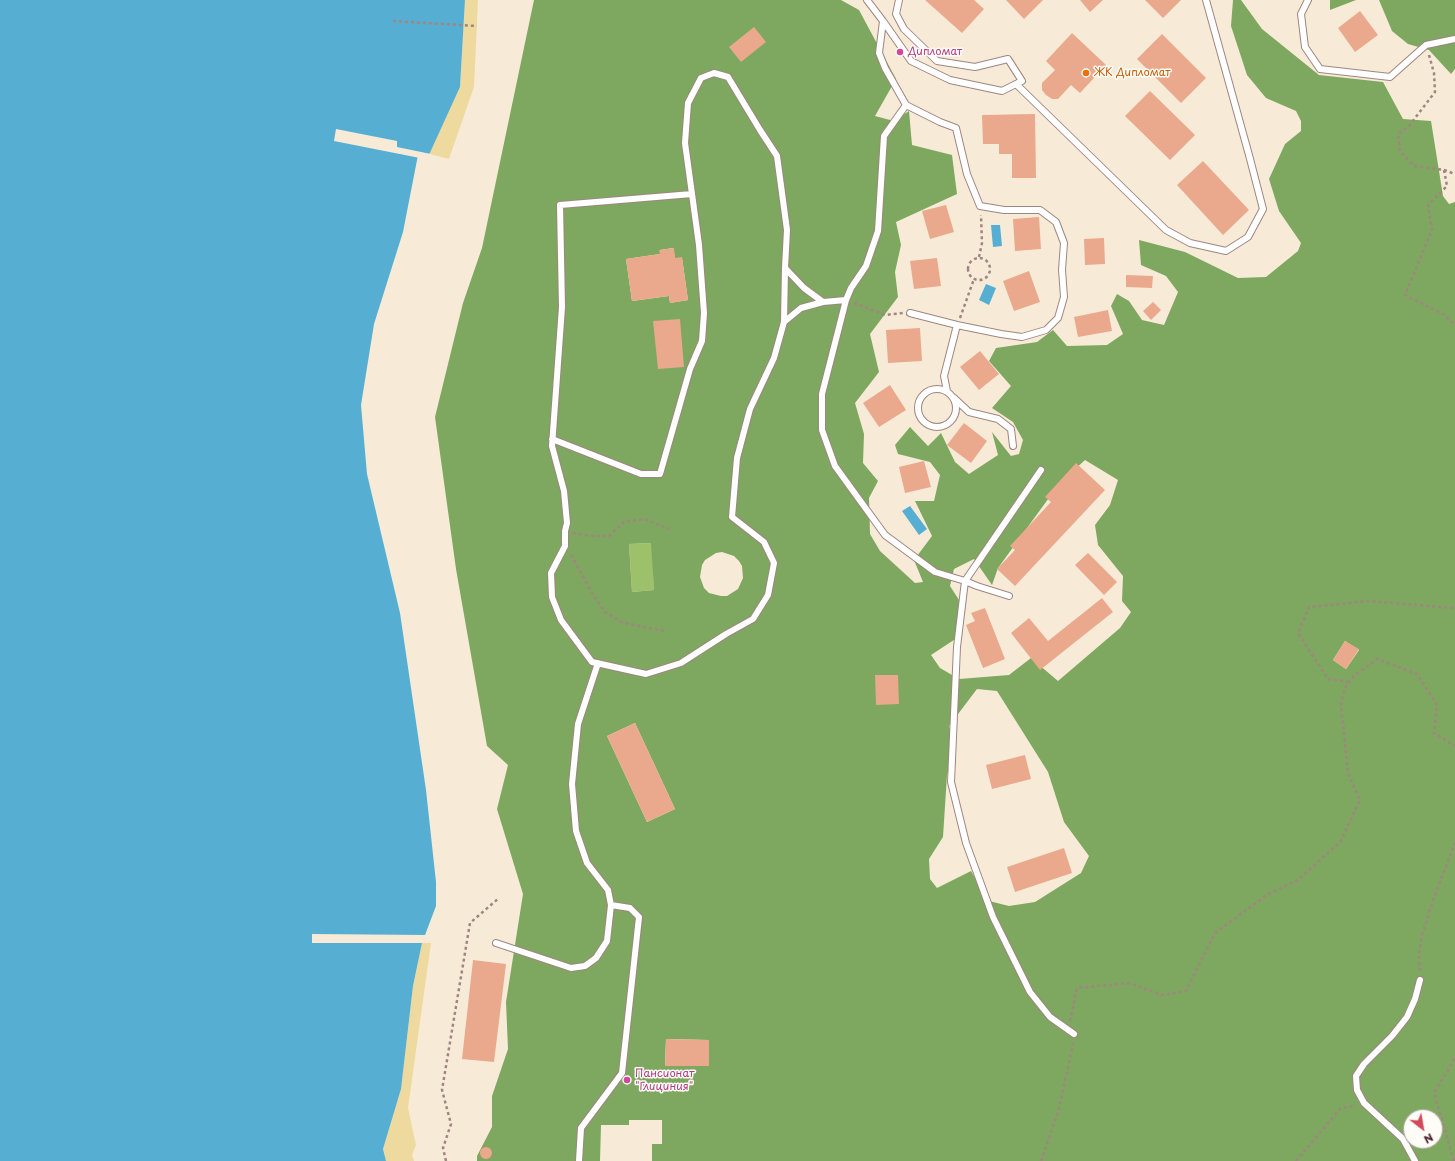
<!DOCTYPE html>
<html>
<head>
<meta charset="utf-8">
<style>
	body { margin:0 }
	#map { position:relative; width:1455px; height:1161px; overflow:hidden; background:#f7ebd8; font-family:"Playpen Sans",sans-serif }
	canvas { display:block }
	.north { position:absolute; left:1403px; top:1109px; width:40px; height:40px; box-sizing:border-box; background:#fdfcf7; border:1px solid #b5a4a5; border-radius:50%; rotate:149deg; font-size:11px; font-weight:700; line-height:16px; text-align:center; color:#4a1f2b }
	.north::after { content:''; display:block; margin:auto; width:14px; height:18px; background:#d1495b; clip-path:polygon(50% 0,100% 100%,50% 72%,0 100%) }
</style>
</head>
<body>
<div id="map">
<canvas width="1455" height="1161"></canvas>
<div class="north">N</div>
</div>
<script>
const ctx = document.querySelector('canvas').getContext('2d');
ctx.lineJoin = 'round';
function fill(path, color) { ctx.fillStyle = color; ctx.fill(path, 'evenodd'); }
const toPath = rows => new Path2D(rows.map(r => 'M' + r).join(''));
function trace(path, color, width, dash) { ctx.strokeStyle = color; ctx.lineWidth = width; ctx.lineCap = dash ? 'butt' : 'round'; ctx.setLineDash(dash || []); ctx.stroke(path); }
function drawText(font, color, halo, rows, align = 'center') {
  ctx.font = font + ' "Playpen Sans",sans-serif'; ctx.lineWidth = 3; ctx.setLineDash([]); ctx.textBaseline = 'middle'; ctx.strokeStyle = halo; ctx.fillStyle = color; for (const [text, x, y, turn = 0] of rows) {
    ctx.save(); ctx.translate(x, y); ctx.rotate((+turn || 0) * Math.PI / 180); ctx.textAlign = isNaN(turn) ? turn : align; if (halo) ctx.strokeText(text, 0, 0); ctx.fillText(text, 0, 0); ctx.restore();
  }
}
fill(toPath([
	[652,543,654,590,632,592,629,544]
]), '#9dc16b');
fill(toPath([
	[534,0,841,0,859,10,896,79,875,116,894,121,909,111,912,145,952,155,957,194,896,222,901,245,895,272,898,297,870,334,879,372,855,403,864,434,863,463,878,481,869,498,870,534,880,551,915,583,923,582,914,560,932,536,915,501,934,501,940,475,930,462,898,454,895,445,910,427,928,446,941,433,955,462,969,474,998,455,992,432,1011,456,1019,454,1023,440,1013,422,992,408,1011,386,989,361,996,348,1037,342,1053,330,1067,346,1107,345,1123,334,1111,306,1117,294,1129,301,1142,320,1164,325,1178,292,1166,276,1141,265,1139,240,1185,252,1238,278,1266,277,1298,251,1301,243,1279,211,1269,179,1285,144,1301,131,1301,121,1296,111,1266,98,1247,75,1231,26,1233,0,1241,0,1262,29,1319,75,1383,82,1403,119,1431,121,1443,196,1449,204,1455,202,1455,1161,652,1161,652,1144,662,1144,662,1120,629,1120,629,1125,601,1125,600,1161,477,1161,477,1156,492,1127,492,1096,508,1049,506,1002,523,894,497,809,508,765,487,746,456,569,435,417,463,303,482,248],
	[673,248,675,258,682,258,688,300,670,303,669,296,632,301,626,259,660,254,660,250],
	[1085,460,1118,480,1110,505,1095,525,1098,545,1123,576,1122,601,1131,612,1120,628,1058,681,1031,658,1009,675,959,679,940,668,931,655,960,636,961,603,950,586,954,569,974,559,992,585,998,568,1059,484],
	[651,543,654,590,632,592,629,544],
	[722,552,734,556,739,561,742,566,743,578,738,589,727,596,721,596,709,593,704,588,700,577,702,565,705,560,716,553],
	[1345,641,1359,650,1346,669,1333,660],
	[977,689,997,691,1048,772,1064,822,1089,856,1081,873,1035,902,1009,906,989,901,971,871,937,888,930,879,929,859,943,837,947,775,956,750,949,726],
	[635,723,675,809,647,822,607,736],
	[666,1039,709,1040,709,1066,665,1065],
	[1411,1117,1435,1117,1435,1141,1411,1141],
	[1330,0,1356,0,1330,10],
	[1379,0,1455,0,1455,69,1451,74,1429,50,1408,44,1392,31]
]), '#7ea75f');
fill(toPath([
	[465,0,478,0,474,87,449,159,429,154,460,87],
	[422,943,431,943,408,1108,416,1145,412,1155,414,1161,386,1161,383,1149,401,1089,413,986]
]), '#eeda9e');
fill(toPath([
	[0,0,465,0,460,87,428,157,418,155,403,232,374,324,361,405,367,474,400,613,426,790,436,882,436,906,422,943,413,986,401,1089,383,1149,386,1161,0,1161],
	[991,225,1000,225,1002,246,993,247],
	[986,284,996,288,989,305,979,300],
	[910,506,927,529,919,535,902,511]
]), '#57aed3');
fill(toPath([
	[336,129,397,141,397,147,431,154,429,159,420,158,334,141],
	[312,934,426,935,424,943,312,943]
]), '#f7ebd8');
fill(toPath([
	[925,0,974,0,984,9,962,33],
	[1006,0,1043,0,1024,19],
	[1080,0,1103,0,1090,12],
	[1145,0,1181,0,1163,18],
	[1360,11,1378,35,1355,52,1338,28],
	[754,27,766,42,741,62,729,47],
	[1072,33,1106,65,1080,93,1071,85,1058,99,1052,99,1046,95,1042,90,1042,83,1055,70,1046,61],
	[1162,34,1206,78,1181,103,1137,59],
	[1150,91,1195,135,1170,160,1125,116],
	[1035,114,1036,178,1012,178,1012,154,999,154,999,144,983,144,982,115],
	[1203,161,1249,210,1223,235,1177,185],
	[946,205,954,232,930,239,922,211],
	[1039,217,1041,249,1015,251,1013,219],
	[1104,238,1105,264,1085,265,1084,239],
	[674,248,675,258,682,257,688,300,670,303,669,296,632,301,626,259,660,254,659,250],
	[937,258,941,286,914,289,910,261],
	[1029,271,1040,302,1014,311,1003,281],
	[1126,275,1153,276,1152,288,1126,287],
	[1153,302,1161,310,1151,320,1143,311],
	[1108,310,1112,331,1078,337,1074,317],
	[680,319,684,367,658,369,653,321],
	[920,328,922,361,888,363,886,330],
	[980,351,999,374,979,390,960,367],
	[890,385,906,410,879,427,863,403],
	[964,423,987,441,971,463,947,445],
	[924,461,931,487,905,493,899,467],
	[1076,463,1105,490,1015,586,997,569,1015,550,1010,546,1051,502,1045,497],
	[1088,553,1117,582,1104,595,1075,565],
	[1102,598,1113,612,1040,670,1011,633,1029,618,1048,641],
	[985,608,1005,659,983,668,966,625,975,621,971,613],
	[1345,641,1359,649,1346,669,1333,660],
	[875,675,898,675,899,704,876,705],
	[635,723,675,809,647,822,607,736],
	[1025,755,1031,779,992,789,986,765],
	[1064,848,1072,873,1015,892,1007,867],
	[473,960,506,964,494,1062,462,1059],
	[666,1039,709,1040,709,1066,665,1066],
	'480 1153a6 6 0 1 1 12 0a6 6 0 1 1-12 0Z'
]), '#eaa88d');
const service = toPath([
	[867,0,883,21,879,53,885,68,906,105,940,122,956,128,967,174,980,206,1004,210,1040,210,1056,222,1064,243,1062,270,1064,297,1058,318,1046,330,1022,337,1001,334,957,325,910,313],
	[1308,0,1301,14,1305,47,1320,69,1390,77,1426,45,1455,39],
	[883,21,911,61,950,80,1002,91,1022,81,1008,59,975,67,937,61,904,29,896,14,899,0],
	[1016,84,1166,230,1190,243,1226,251,1248,237,1263,209,1249,155,1206,0],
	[906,105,884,136,878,231,866,266,851,288,846,300,822,394,822,430,835,466,885,535,935,572,965,581,977,586,1009,596],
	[692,194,560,205,562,307,552,446,564,491,567,523,565,531,565,546,551,573,552,597,561,620,592,662,646,674,681,663,726,634,753,619,768,595,774,563,764,542,732,517,737,458,750,409,774,358,784,322,785,268],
	[784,322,801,308,823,302,846,300],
	'918 408a19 19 0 1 1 38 0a19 19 0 1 1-38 0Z',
	[947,391,944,376,957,325],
	[954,398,969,412,998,419,1011,429,1013,446],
	[552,439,641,474,660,474,690,369,702,341,704,313,699,245,685,143,688,103,701,78,714,73,728,77,760,130,777,156,787,230,785,268,804,288,823,302],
	[1041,470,965,581,957,647,951,782,966,843,993,917,1030,992,1050,1017,1074,1034],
	[496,943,571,968,585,966,596,958,607,941,611,905,608,890,587,863,576,831,572,784,578,724,598,663],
	[579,1161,581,1128,622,1073,639,917,630,908,611,905],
	[1415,1161,1403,1139,1364,1103,1357,1090,1356,1076,1364,1064,1392,1036,1407,1017,1415,999,1420,980]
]);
trace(service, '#a08582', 8);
trace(toPath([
	[393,21,477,26],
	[1429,55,1434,73,1435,92,1409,126,1398,134,1400,151,1414,166,1444,170,1455,174],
	[1444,170,1447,186,1428,205,1432,230,1405,295,1443,314,1455,325],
	[979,257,982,243,981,215],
	'968 269a11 11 0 1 1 22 0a11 11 0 1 1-22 0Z',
	[854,303,885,315,903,313],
	[960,318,974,279],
	[573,533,590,536,609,536,624,522,644,519,669,529],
	[571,555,594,596,605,612,624,623,665,631],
	[1349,682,1328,679,1298,633,1309,607,1367,601,1455,608],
	[1420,971,1419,954,1422,935,1433,900,1455,843],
	[1070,1021,1077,988,1129,983,1162,995,1186,991,1215,933,1268,894,1298,880,1341,841,1360,800,1348,773,1341,703,1345,688,1354,676,1377,659,1417,674,1437,705,1434,733,1455,746],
	[446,1161,443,1148,451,1124,442,1090,470,923,499,898],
	[1041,1161,1058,1112,1068,1068,1073,1043],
	[1296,1161,1340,1109,1356,1105],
	[1454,1161,1434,1093,1455,1058]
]), '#a08582', 2.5, [3, 3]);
trace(service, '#fff', 6);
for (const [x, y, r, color] of [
	[900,52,4,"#d1479c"],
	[1086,73,4,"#e8710a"],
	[627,1080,4,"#d1479c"]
]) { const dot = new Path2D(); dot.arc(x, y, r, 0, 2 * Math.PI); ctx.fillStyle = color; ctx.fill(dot); trace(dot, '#fdfcf7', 1.5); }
drawText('11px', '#b23c85', '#fdfcf7', [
	["Дипломат",908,52],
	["Пансионат",635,1074],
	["\"Глициния\"",635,1087]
], 'left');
drawText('11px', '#c56008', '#fdfcf7', [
	["ЖК Дипломат",1094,73]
], 'left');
</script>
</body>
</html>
